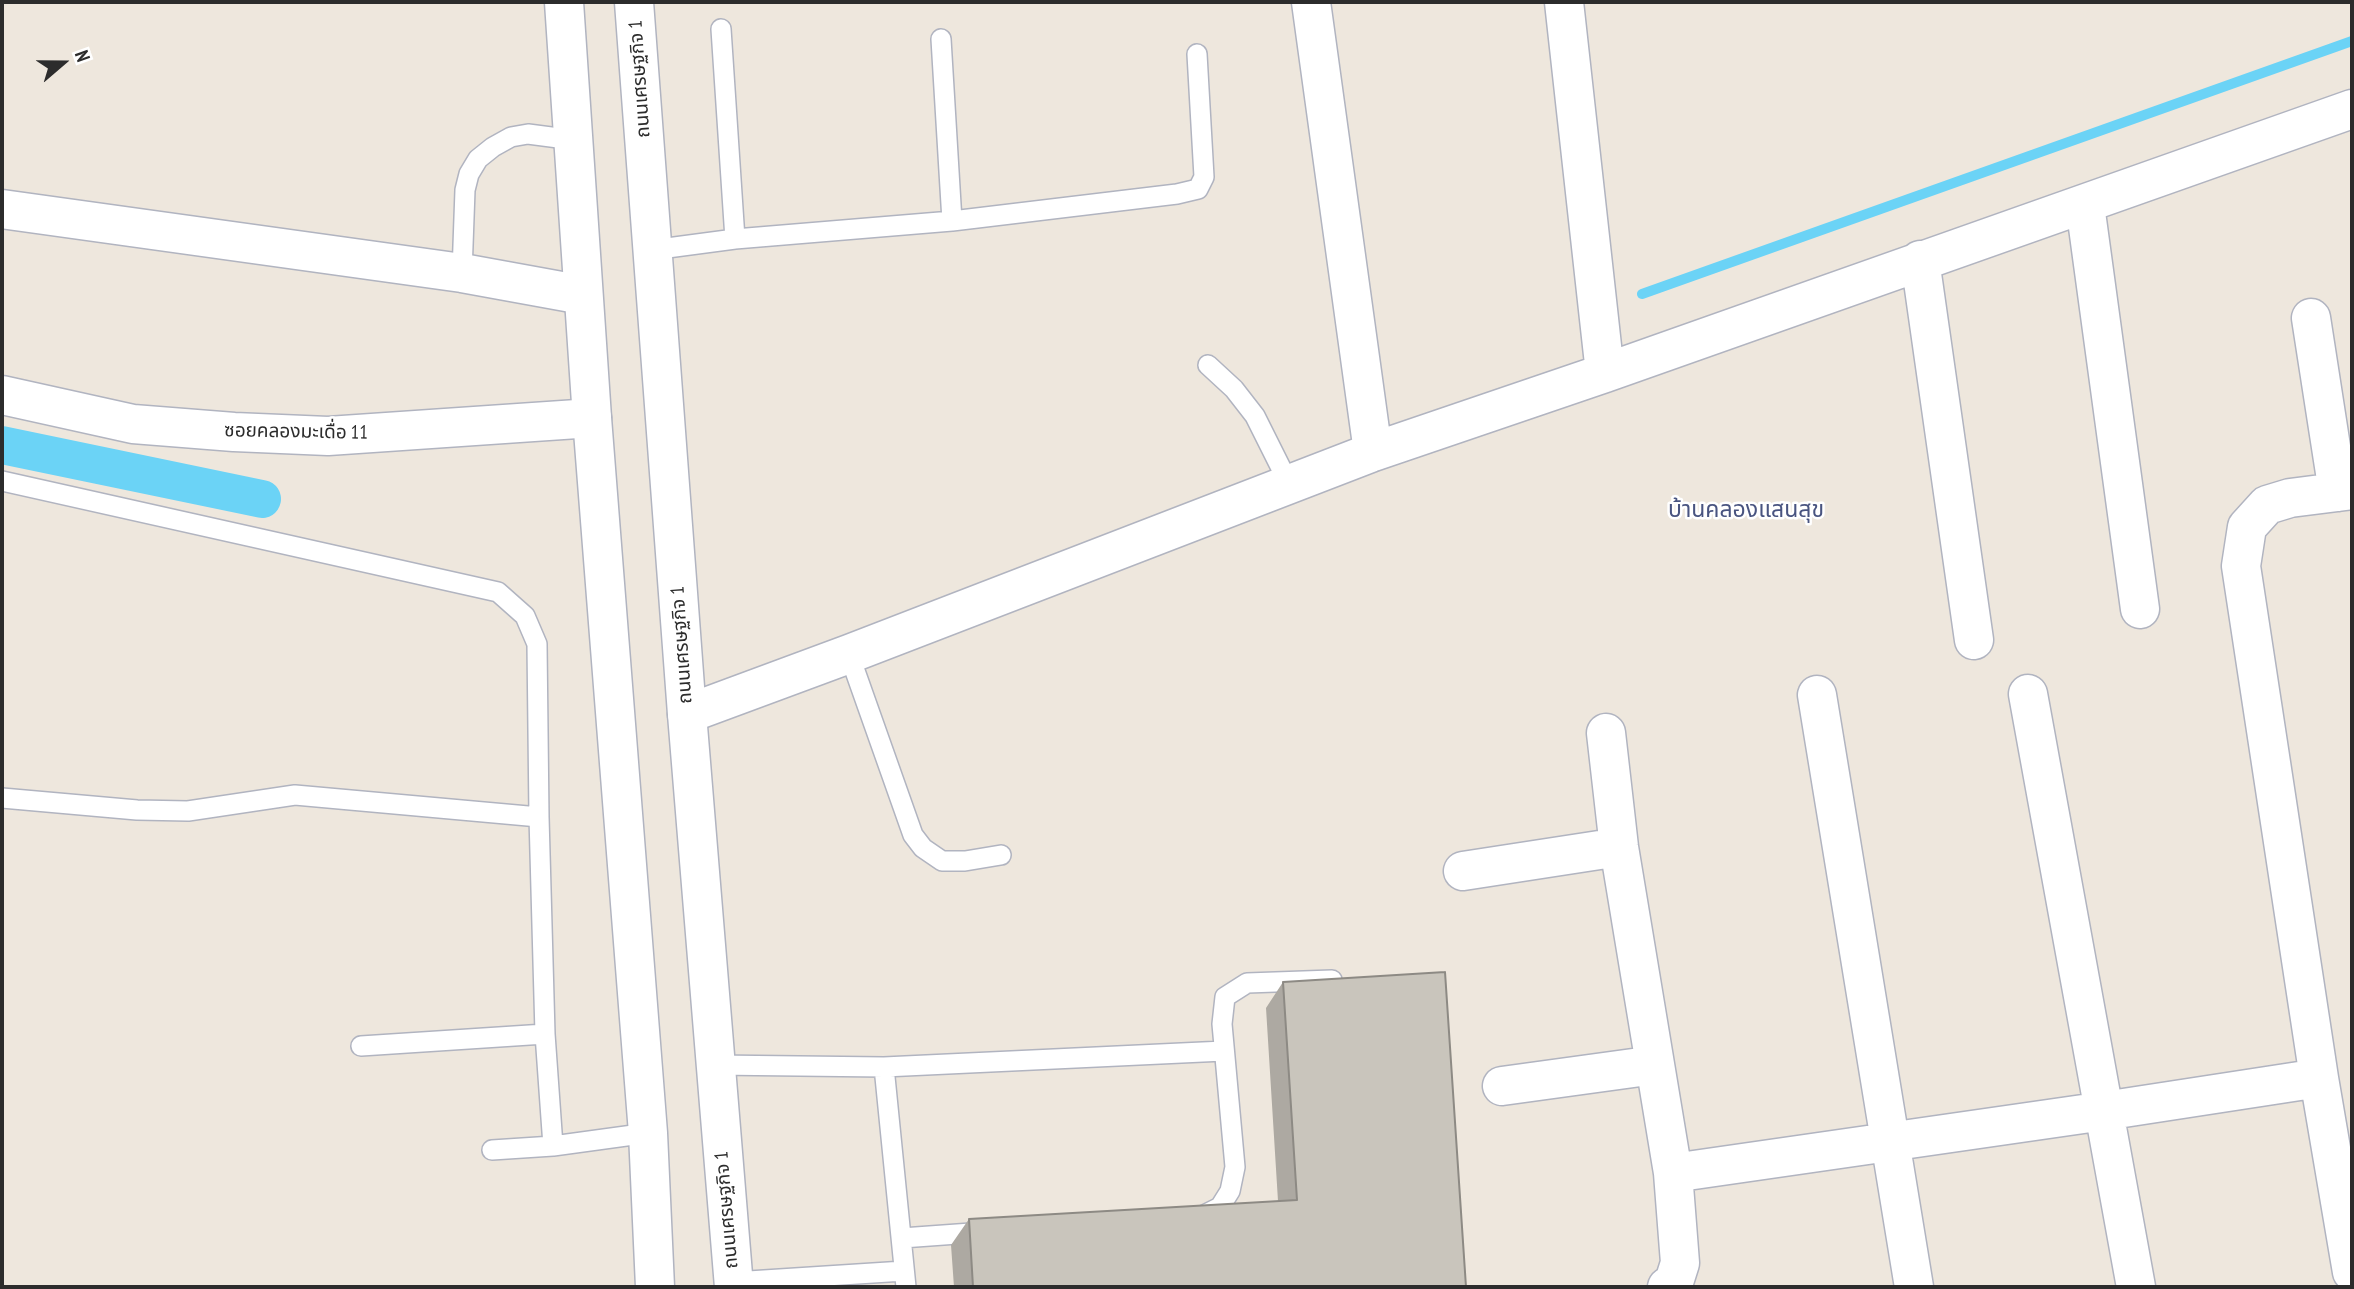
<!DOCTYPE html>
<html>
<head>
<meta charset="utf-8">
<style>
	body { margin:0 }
	#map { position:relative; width:2354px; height:1289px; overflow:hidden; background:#eee7dd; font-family:"PT Sans Narrow",sans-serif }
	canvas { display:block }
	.frame { position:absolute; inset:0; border:4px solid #2c2c2c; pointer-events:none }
	.north { position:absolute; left:28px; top:28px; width:70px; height:70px; -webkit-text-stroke:5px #fff; paint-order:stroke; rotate:70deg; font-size:19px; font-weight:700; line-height:28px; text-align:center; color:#2c2c2c }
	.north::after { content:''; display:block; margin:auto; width:24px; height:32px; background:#2c2c2c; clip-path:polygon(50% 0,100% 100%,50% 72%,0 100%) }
</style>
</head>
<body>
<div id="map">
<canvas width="2354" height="1289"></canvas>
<div class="frame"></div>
<div class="north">N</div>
</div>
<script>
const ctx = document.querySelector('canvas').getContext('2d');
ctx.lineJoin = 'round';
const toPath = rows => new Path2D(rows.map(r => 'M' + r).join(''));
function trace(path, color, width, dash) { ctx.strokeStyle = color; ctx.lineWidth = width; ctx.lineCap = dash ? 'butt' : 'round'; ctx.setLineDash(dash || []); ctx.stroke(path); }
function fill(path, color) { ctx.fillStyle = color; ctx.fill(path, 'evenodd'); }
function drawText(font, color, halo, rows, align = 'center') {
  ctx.font = font + ' "PT Sans Narrow","Noto Sans Thai",sans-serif'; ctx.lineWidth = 5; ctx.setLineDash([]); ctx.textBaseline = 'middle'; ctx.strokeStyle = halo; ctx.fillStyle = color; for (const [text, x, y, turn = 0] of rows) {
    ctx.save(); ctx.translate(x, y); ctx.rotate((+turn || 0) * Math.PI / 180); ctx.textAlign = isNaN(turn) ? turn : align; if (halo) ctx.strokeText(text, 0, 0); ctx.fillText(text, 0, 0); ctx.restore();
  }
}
trace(toPath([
	[1642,294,2352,41]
]), '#6bd3f6', 10);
trace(toPath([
	[2,445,262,499]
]), '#6bd3f6', 38);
const service = toPath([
	[721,29,735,239],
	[941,39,952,221],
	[652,250,735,239,952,221,1177,194,1198,189,1204,177,1197,54],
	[462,273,465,190,469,174,478,159,493,147,511,137,528,134,574,140],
	[1208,365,1234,389,1255,416,1289,484],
	[2,481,498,592,525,616,537,644,539,817,295,795,188,811,137,810,2,798],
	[849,654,913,835,923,848,942,861,965,861,1001,855],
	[539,817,545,1034],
	[361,1046,545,1034,553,1146],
	[714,1065,884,1067,906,1287],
	[884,1067,1224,1051],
	[492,1150,553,1146,648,1133],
	[1200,1217,1220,1207,1230,1191,1235,1167,1222,1024,1225,997,1247,983,1332,980],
	[902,1238,985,1232],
	[733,1282,904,1271]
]);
const minor = toPath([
	[1311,2,1373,452],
	[1564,2,1605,373],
	[2085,205,2140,609],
	[2,209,462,273,583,295],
	[1920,260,1974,640],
	[2311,318,2338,492],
	[2,395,133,424,234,432,328,436,592,418],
	[2352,490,2290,498,2267,505,2247,527,2241,566,2319,1078,2352,1272],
	[2028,694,2136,1287],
	[1817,695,1914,1287],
	[687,714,849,654,1373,452,1605,373,2352,109],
	[1606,733,1619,847,1673,1173,2104,1111,2319,1078],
	[1463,871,1619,847],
	[1502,1086,1655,1065],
	[1667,1287,1674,1282,1680,1263,1673,1173]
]);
const secondary = toPath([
	[564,2,592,418,648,1133,655,1287],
	[634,2,687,714,734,1287]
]);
trace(service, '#b1b4c0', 22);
trace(minor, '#b1b4c0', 41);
trace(secondary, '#b1b4c0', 41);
trace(service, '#fff', 19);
trace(minor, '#fff', 38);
trace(secondary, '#fff', 38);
fill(toPath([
	[1283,982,1466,1287,954,1287,951,1245,969,1219,1278,1201,1266,1008]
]), '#ada9a2');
const building = toPath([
	[1445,972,1466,1287,973,1287,969,1219,1297,1200,1283,982,1445,972]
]);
fill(building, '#c9c5bc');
trace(building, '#8d8a84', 2);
drawText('19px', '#2c2c2c', '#fff', [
	["ถนนเศรษฐกิจ 1",640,79,-94],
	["ซอยคลองมะเดื่อ 11",296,432,1],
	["ถนนเศรษฐกิจ 1",682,645,-94],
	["ถนนเศรษฐกิจ 1",727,1210,-95]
]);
drawText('23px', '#495480', '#fff', [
	["บ้านคลองแสนสุข",1746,510]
]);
</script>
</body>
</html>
